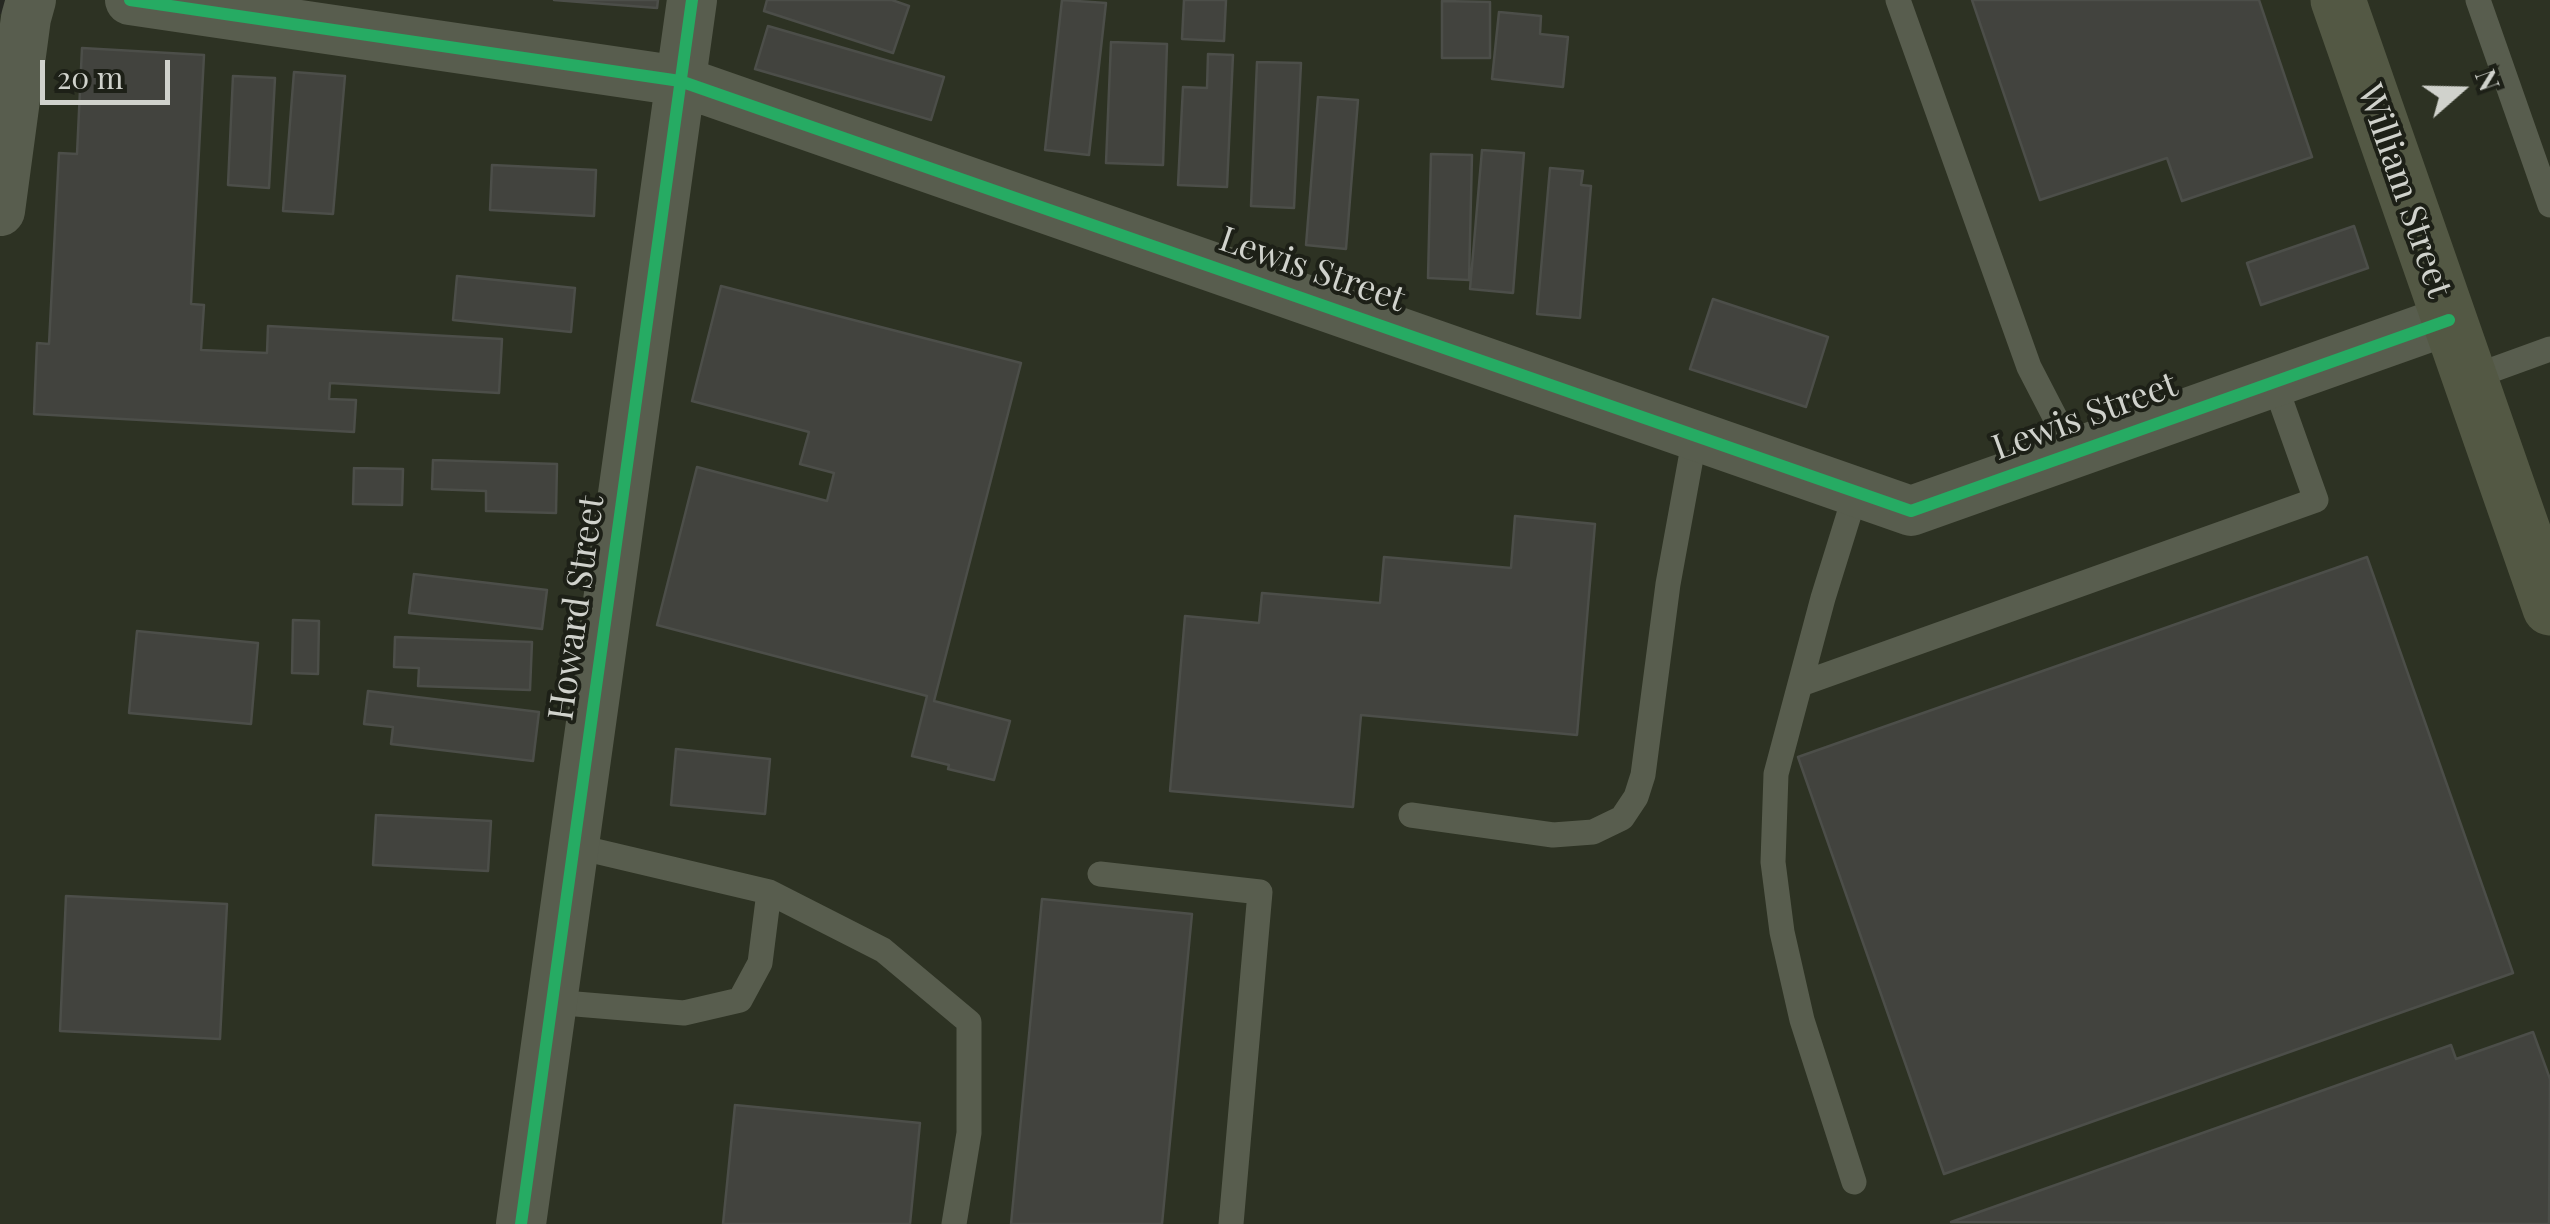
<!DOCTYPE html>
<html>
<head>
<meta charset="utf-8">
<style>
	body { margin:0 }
	#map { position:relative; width:2550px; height:1224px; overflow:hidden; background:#262822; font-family:"Playfair Display",serif }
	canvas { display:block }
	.north { position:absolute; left:2410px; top:40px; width:100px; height:100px; -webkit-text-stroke:8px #1d2017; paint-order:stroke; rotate:70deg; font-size:28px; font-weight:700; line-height:40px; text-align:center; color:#d0d2cc }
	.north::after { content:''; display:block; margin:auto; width:35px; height:45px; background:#d0d2cc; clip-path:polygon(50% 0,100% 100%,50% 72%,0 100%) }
	.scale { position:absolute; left:40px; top:60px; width:130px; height:45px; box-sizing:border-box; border:5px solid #d0d2cc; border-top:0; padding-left:12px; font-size:30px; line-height:35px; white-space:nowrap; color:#d0d2cc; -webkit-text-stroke:8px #1d2017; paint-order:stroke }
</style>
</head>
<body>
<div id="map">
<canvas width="2550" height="1224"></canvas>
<div class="north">N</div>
<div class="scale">20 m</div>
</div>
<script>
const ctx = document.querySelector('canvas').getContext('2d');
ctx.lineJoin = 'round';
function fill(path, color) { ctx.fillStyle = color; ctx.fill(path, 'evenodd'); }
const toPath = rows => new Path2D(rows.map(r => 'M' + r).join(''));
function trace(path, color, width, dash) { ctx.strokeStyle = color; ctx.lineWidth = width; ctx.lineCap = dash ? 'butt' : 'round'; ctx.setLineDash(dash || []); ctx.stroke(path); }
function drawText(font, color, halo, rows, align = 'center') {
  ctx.font = font + ' "Playfair Display",serif'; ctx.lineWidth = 8; ctx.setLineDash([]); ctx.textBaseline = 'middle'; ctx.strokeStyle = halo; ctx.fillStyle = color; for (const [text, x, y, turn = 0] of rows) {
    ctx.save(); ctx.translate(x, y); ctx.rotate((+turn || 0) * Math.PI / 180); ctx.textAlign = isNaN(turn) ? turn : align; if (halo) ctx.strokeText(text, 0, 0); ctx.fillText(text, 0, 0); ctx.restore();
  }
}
fill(toPath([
	[26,0,2550,0,2550,1224,0,1224,0,14,26,17]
]), '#2d3223');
const building = toPath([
	[554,0,658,0,657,8,554,0],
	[767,0,892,0,909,6,893,53,764,11,767,0],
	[1062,0,1106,3,1089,155,1045,150,1062,0],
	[1184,0,1226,0,1224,41,1182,39,1184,0],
	[1972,0,2259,0,2312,157,2182,201,2167,158,2040,200,1972,0],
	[1442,1,1490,2,1490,58,1442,58,1442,1],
	[1499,12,1541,16,1540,34,1568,37,1563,87,1492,79,1499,12],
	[768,26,944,77,931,120,755,69,768,26],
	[1111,42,1167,44,1163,165,1106,163,1111,42],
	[82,48,204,55,191,304,204,305,201,350,267,353,268,326,502,339,499,393,330,383,329,399,356,400,354,432,34,414,37,343,49,344,59,153,77,154,82,48],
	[1208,54,1233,55,1227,187,1178,185,1183,87,1207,88,1208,54],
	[1257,62,1301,63,1294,208,1251,206,1257,62],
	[294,72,345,76,333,214,283,211,294,72],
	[233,76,275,78,269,188,228,185,233,76],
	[1318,97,1358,100,1346,249,1306,245,1318,97],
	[1482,150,1524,153,1513,293,1470,289,1482,150],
	[1431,154,1472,155,1469,280,1428,278,1431,154],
	[492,165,596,170,594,216,490,210,492,165],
	[1550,168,1583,171,1581,185,1591,186,1580,318,1537,314,1550,168],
	[2354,226,2368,268,2261,305,2247,263,2354,226],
	[457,276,575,288,571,332,453,320,457,276],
	[721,286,1021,363,934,701,1010,721,994,780,948,769,949,765,912,756,927,696,657,625,697,467,827,501,834,473,800,464,809,432,692,401,721,286],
	[1713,299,1828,337,1806,407,1690,369,1713,299],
	[433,460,557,464,556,513,486,511,486,491,432,489,433,460],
	[354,468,403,469,402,505,353,504,354,468],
	[1515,516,1595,524,1577,735,1361,715,1353,807,1170,791,1185,616,1259,623,1262,593,1380,603,1384,557,1511,568,1515,516],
	[2367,557,2513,973,1944,1174,1798,757,2367,557],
	[414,574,547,590,542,629,409,613,414,574],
	[293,620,319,621,318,674,292,673,293,620],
	[137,631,258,643,251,724,129,713,137,631],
	[395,637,532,642,530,690,418,686,419,668,394,667,395,637],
	[368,691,539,712,533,761,391,744,393,727,364,724,368,691],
	[676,749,770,759,765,814,671,805,676,749],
	[376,815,491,821,488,871,373,865,376,815],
	[66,896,227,904,220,1039,60,1031,66,896],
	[1042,899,1192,914,1162,1224,1011,1224,1042,899],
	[2533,1032,2550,1079,2549,1224,1951,1222,2451,1045,2456,1059,2533,1032],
	[735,1105,920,1123,910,1224,723,1224,735,1105]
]);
fill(building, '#42433e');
trace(building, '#4c4e49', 2.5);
trace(toPath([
	[1898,0,2029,367,2074,454],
	[2478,0,2550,205],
	[2470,378,2550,349],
	[1801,684,2316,500,2274,382],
	[1411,815,1553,835,1593,832,1622,818,1636,797,1643,775,1668,584,1695,436],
	[574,846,769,892,883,950,969,1022,969,1133,954,1224],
	[1100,874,1260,892,1231,1224],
	[552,1002,684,1013,740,1000,760,963,769,892],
	[1854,1182,1802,1020,1782,932,1773,862,1776,774,1823,598,1856,492]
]), '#585d4e', 25);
trace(toPath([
	[130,0,680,81,1911,511,2449,320],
	[0,211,26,18,31,0],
	[521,1224,692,0]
]), '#585d4e', 50);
trace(toPath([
	[2338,0,2550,608]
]), '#535844', 55);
trace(toPath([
	[130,0,680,81,1911,511,2449,320],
	[521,1224,692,0]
]), '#26ab63', 12);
drawText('35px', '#d0d2cc', '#1d2017', [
	["William Street",2404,191,71],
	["Lewis Street",1312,270,19],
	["Lewis Street",2085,417,-20],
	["Howard Street",577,608,-82]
]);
</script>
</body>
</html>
